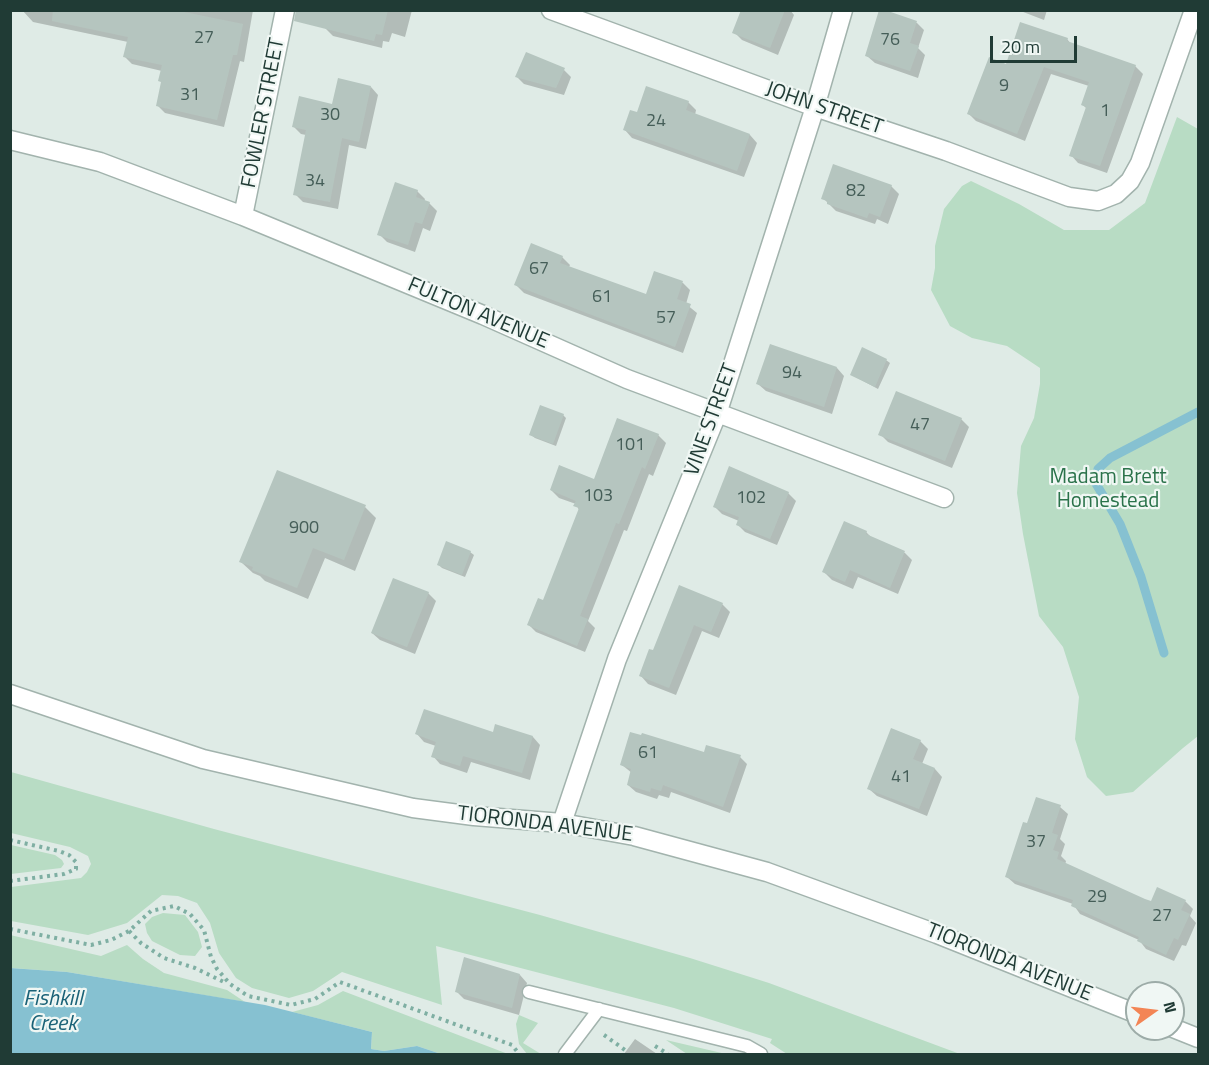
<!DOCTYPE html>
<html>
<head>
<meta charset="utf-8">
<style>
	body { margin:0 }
	#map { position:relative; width:1209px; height:1065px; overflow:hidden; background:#dfebe6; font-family:"Titillium Web",sans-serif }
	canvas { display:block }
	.frame { position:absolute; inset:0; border:12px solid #203b35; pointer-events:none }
	.north { position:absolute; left:1125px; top:981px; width:60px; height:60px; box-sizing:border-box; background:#f0f7f4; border:2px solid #9daca8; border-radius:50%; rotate:76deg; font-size:16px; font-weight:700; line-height:24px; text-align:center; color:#203b35 }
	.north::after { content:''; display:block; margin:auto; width:21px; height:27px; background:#f38555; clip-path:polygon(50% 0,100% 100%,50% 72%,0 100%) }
	.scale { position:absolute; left:990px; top:36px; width:87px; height:27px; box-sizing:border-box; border:3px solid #203b35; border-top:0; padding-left:8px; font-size:18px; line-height:21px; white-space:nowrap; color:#203b35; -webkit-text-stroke:4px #f0f7f4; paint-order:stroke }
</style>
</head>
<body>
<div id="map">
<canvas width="1209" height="1065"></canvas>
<div class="frame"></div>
<div class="north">N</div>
<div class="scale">20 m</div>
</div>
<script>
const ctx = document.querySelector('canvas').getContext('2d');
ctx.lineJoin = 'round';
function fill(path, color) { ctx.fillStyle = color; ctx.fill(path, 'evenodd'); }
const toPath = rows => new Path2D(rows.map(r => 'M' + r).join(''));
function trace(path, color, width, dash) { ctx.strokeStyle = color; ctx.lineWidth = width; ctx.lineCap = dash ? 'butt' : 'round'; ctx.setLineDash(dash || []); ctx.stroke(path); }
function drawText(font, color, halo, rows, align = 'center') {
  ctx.font = font + ' "Titillium Web",sans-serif'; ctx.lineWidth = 4.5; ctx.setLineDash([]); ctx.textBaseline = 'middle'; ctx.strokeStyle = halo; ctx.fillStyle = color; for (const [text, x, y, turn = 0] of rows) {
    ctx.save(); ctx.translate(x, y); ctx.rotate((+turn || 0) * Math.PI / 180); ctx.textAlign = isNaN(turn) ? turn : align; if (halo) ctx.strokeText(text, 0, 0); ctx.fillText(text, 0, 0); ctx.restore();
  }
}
fill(toPath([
	[1177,117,1198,129,1198,736,1183,748,1133,792,1106,796,1087,777,1075,739,1079,697,1063,647,1039,616,1023,534,1017,493,1021,446,1034,418,1040,384,1040,368,1007,346,972,338,950,326,931,290,935,268,935,246,944,209,962,186,971,181,1019,204,1064,230,1109,230,1145,203],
	[11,772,214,829,540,915,690,958,769,983,960,1054,787,1054,770,1043,772,1039,674,1008,436,946,442,1005,342,972,313,991,289,998,252,988,236,978,219,953,210,923,197,903,178,896,162,895,127,923,88,935,11,921,11,887,81,878,87,872,91,864,88,856,70,847,11,833],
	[11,845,55,855,62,860,64,864,61,868,11,874],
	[163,913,185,915,198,932,202,947,195,956,180,955,152,941,147,933,145,924,152,917],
	[10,935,101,956,127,945,143,959,164,973,227,990,245,1002,67,972,11,968],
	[343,991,508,1054,441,1054,417,1046,384,1051,371,1049,372,1032,292,1012,318,1005],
	[519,1015,538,1023,523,1043,541,1054,527,1054,519,1044,516,1024],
	[666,1040,726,1054,687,1054]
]), '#b8dcc4');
fill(toPath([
	[10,968,67,972,265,1005,372,1032,371,1049,384,1051,417,1046,441,1054,11,1054]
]), '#86c1d1');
fill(toPath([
	[22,10,253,10,244,62,240,61,224,127,165,113,157,105,163,83,162,71,132,64,125,57,128,42,33,22],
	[330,10,412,10,405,37,392,33,389,42,383,41,382,48,333,36,325,28],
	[743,10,790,10,794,15,778,55,742,40,734,32],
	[1018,10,1047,10,1044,20],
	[881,11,917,23,924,30,918,48,925,55,918,78,875,63,867,56],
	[1067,39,1071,44,1135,66,1143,74,1107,173,1078,163,1071,155,1087,109,1083,105,1089,86,1051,74,1025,141,976,121,969,114,1007,66],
	[564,70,571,77,564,95,524,84,517,77],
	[371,87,378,95,366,149,349,145,338,209,303,202,295,194,306,135,301,134,294,127],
	[688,102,696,110,695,115,750,135,757,143,744,177,632,138,625,130,638,114],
	[891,186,899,194,888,224,877,219,875,224,836,211,823,198],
	[417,191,425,199,424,202,429,203,437,211,430,231,423,228,415,252,387,242,379,234],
	[562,257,570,265,569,267,647,296,655,273,683,283,690,290,686,304,697,313,683,353,524,293,516,285],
	[886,360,890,363,878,389,852,375],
	[837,368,844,376,832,414,766,391,758,384],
	[563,415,566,418,556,446,535,438,531,435],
	[961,419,969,427,952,468,888,442,880,434],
	[658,435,666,443,653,476,649,474,627,531,624,530,588,621,595,628,585,652,536,632,529,625,544,602,579,510,576,504,559,498,551,490,595,481],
	[788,493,796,501,777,545,745,532,737,524,739,521,722,514,714,506],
	[365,507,376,518,355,571,325,558,308,599,265,581,260,576,253,573,241,562],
	[866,532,874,540,905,553,912,560,898,594,858,577,853,589,832,580,824,572],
	[470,552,474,555,465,577,442,568,439,565],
	[428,593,436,601,415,654,380,640,372,633],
	[722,604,730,612,719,638,702,631,676,695,648,684,641,676,654,652],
	[417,734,494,734,533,737,540,745,530,780,471,762,467,773,440,764,433,756,436,746,424,742],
	[920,741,928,749,922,764,935,769,942,777,927,816,877,796,869,789],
	[705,754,740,757,747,764,730,813,671,792,669,798,659,795,657,799,636,792,628,785,632,773,622,765],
	[1060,807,1068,814,1060,839,1065,844,1061,856,1066,861,1065,865,1151,903,1185,901,1193,909,1190,916,1196,923,1186,946,1182,945,1174,961,1146,949,1139,940,1080,914,1073,904,1015,884,1007,877,1028,825],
	[520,975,527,983,519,1015,464,999,456,991],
	[635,1039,657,1054,624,1054]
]), '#0003');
trace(toPath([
	[1164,653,1141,577,1120,524,1095,482,1098,469,1110,458,1198,412]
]), '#86c1d1', 9);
fill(toPath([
	[53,10,174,10,243,24,237,55,233,55,217,120,156,106,161,82,158,81,162,65,123,57,128,37,52,21],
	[296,10,388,10,382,35,376,34,374,41,294,21],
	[741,10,785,10,770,48,732,33],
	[879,10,885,10,917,21,910,43,919,46,910,71,865,56],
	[1020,22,1068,38,1067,41,1136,65,1100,166,1069,156,1086,107,1081,105,1089,82,1044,67,1017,134,967,114,989,57,1006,64],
	[526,52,565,68,556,88,515,77],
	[338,78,371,86,359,142,342,138,330,202,293,195,306,130,292,127,299,96,332,104],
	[646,86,689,101,686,110,750,134,737,171,623,130,630,110,637,112],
	[833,164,892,185,880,217,869,213,867,218,827,204,827,201,821,199],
	[395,182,418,190,416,197,430,202,422,224,415,222,408,245,377,235],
	[531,243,563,256,560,263,646,294,654,271,683,281,677,299,691,304,675,347,514,285],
	[770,344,837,367,824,407,756,384],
	[862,347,887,359,875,387,850,375],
	[896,391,962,418,945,461,878,435],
	[540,405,564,414,553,444,529,435],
	[617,418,659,434,645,469,642,467,619,524,616,523,580,616,588,619,577,646,527,625,538,598,543,600,579,508,573,506,576,501,550,490,559,465,594,479],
	[729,466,789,492,770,539,736,525,739,517,713,507],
	[277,470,366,505,344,560,313,548,297,588,252,570,253,567,239,562],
	[844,521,867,531,866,534,905,551,890,588,850,570,845,582,822,572],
	[446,541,471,551,462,575,437,565],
	[393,578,429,592,407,647,371,633],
	[679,585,723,603,711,632,694,625,669,688,639,676,649,649,653,650],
	[424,709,493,732,495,724,533,736,522,773,463,756,460,766,431,757,436,742,415,734],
	[891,728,921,740,913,759,935,768,919,809,867,789],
	[630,732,641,735,642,733,704,752,706,745,741,755,723,807,663,785,661,791,651,788,650,792,627,785,631,769,620,765],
	[1036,797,1061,805,1052,833,1058,835,1053,850,1059,852,1057,859,1145,899,1151,901,1157,887,1186,900,1181,910,1190,914,1178,940,1174,938,1166,955,1137,941,1139,937,1071,906,1073,900,1005,877,1023,822,1027,823],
	[464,957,520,974,512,1008,455,992]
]), '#b5c5bf');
const lane = toPath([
	[529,992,747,1046,761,1054],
	[565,1054,599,1009]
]);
const street = toPath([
	[551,10,815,107,946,151,1069,197,1098,201,1116,194,1130,181,1140,163,1194,10],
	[10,140,100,162,243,216,483,315,627,379,944,498],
	[243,216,285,10],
	[10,694,203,759,413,808,474,816,562,823,634,836,767,872,937,934,1137,1014],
	[562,823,617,659,717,414,815,107,843,10],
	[1173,1028,1198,1038]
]);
trace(lane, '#a2b3ad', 15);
trace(street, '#a2b3ad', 21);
trace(toPath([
	[10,840,59,851,69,855,76,862,76,869,64,874,10,881],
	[10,929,91,945,111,940,129,931,151,911,174,906,190,914,204,930,211,957,217,969,230,984,248,996,291,1005,315,999,340,982,512,1045,519,1054],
	[129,931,141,943,164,958,195,968,226,983],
	[604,1035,625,1050],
	[655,1046,668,1054]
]), '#7fafa3', 4, [3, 4.5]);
trace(lane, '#fff', 12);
trace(street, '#fff', 18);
drawText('18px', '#455e58', null, [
	["27",204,39],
	["76",890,41],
	["9",1004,87],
	["31",190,96],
	["1",1105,112],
	["30",330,116],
	["24",656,122],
	["34",315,182],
	["82",856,192],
	["67",539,270],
	["61",602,298],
	["57",666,319],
	["94",792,374],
	["47",920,426],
	["101",630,446],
	["103",598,497],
	["102",751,499],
	["900",304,529],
	["61",648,754],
	["41",901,778],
	["37",1036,843],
	["29",1097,898],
	["27",1162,917]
]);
drawText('21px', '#203b35', '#f0f7f4', [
	["JOHN STREET",824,109,19],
	["FOWLER STREET",264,113,-79],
	["FULTON AVENUE",478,314,23],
	["VINE STREET",712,420,-70],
	["TIORONDA AVENUE",545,825,7],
	["TIORONDA AVENUE",1009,963,22]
]);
drawText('21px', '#2a724a', '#f0f7f4', [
	["Madam Brett",1108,478],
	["Homestead",1108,502]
]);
drawText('italic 22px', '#1a6277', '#f0f7f4', [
	["Fishkill",53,1000],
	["Creek",53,1025]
]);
</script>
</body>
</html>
